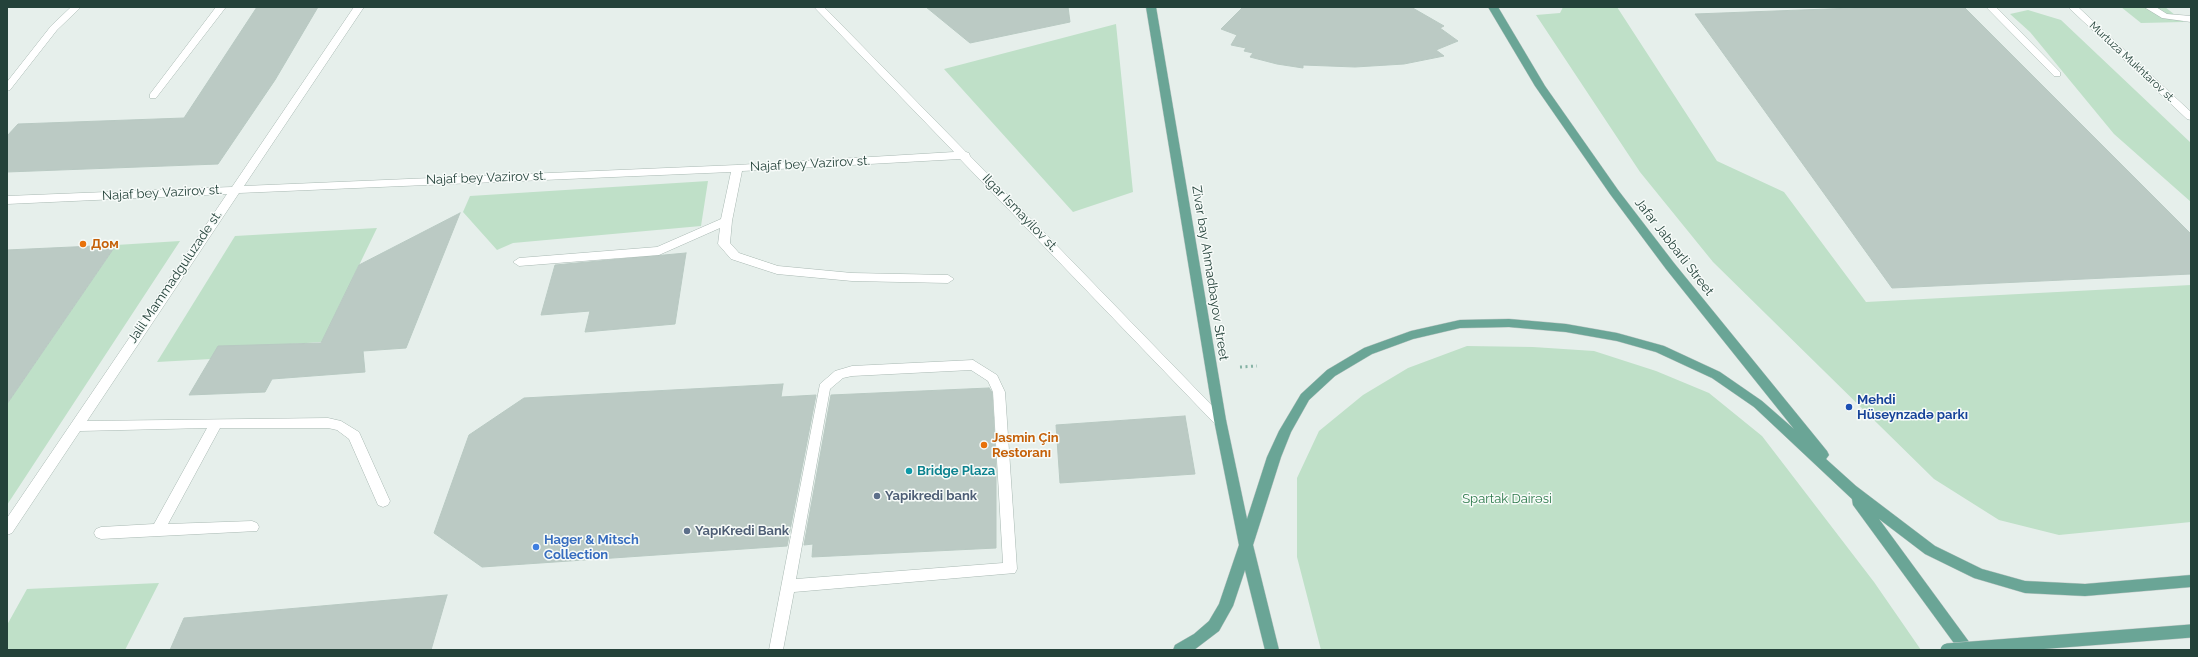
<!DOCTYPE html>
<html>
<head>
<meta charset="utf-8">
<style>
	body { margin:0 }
	#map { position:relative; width:2198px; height:657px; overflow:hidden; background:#e6efeb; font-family:Raleway,sans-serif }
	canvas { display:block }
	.frame { position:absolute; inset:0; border:8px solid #24423a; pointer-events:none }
</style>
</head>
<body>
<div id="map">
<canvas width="2198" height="657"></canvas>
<div class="frame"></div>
</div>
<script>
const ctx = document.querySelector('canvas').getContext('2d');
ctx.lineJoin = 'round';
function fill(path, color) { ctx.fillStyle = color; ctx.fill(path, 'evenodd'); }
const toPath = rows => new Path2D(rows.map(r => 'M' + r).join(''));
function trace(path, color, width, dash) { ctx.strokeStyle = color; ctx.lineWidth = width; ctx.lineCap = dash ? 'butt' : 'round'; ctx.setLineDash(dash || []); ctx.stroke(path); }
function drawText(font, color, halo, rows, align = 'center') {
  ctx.font = font + ' Raleway,sans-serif'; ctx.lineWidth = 3; ctx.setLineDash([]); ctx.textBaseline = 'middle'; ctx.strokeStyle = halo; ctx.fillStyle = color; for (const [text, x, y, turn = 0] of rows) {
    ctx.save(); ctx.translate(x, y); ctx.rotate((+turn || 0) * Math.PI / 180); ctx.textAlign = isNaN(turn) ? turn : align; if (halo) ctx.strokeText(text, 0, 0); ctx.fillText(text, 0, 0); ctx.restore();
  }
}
fill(toPath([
	[1563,7,1617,7,1717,161,1784,192,1866,302,2191,285,2191,522,2059,535,1999,520,1934,479,1713,262,1640,172,1536,15,1560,13],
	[2121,7,2165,7,2184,22,2141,23],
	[2028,10,2061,20,2191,143,2191,202,2114,134,2030,32,2010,14],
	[1116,24,1133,192,1073,212,944,69],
	[708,181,701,226,513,243,497,250,463,212,470,196],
	[377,228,322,342,291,344,211,359,157,362,235,236],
	[180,241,7,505,7,404,116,245],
	[1467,346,1533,347,1594,351,1656,371,1709,393,1762,436,1874,582,1921,650,1321,650,1297,557,1297,478,1319,431,1363,395,1408,368],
	[159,583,125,650,7,650,7,625,27,589]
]), '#bfe0c8');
const building = toPath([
	[257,7,318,7,275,80,218,164,7,172,7,136,18,124,184,118,257,7],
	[926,7,1068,7,1070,22,970,43,926,7],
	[1243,7,1411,7,1444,26,1440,28,1458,41,1436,50,1444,56,1404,64,1355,67,1303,65,1303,68,1277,64,1250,57,1253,53,1244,51,1246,48,1231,45,1237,35,1221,29,1243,7],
	[1880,7,1964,7,2191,234,2191,274,1892,288,1695,14,1880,7],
	[460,213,406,348,363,351,365,372,272,379,265,392,189,395,218,346,321,343,359,265,460,213],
	[116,245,7,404,7,250,116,245],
	[686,253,675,324,585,332,590,311,541,315,555,265,686,253],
	[783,384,781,397,816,395,787,546,482,567,434,533,469,435,524,398,783,384],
	[989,388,992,392,996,463,996,548,812,557,813,544,804,545,831,395,989,388],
	[1185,416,1195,474,1060,483,1056,425,1185,416],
	[447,595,431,650,170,650,184,618,447,595]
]);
fill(building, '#bbcac4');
trace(building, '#b8c9c2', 1);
const minor = toPath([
	[71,7,81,7,57,30,10,90,7,91,7,82,51,26,71,7],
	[216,7,226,7,156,98,150,98,150,94,216,7],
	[354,7,364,7,244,186,737,165,954,152,814,7,824,7,966,152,969,153,970,156,1226,420,1225,424,1220,425,1215,424,960,159,742,171,732,221,730,243,739,253,778,266,852,273,948,275,954,279,948,283,852,281,777,274,731,259,718,244,720,228,659,255,519,266,513,262,519,258,657,247,721,219,731,172,239,193,87,421,328,418,341,421,359,432,390,501,388,505,383,507,378,505,349,439,337,430,328,428,220,428,168,524,252,521,257,523,259,527,257,531,101,539,96,537,94,533,96,529,101,527,154,524,207,428,80,431,12,533,7,535,7,518,227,194,7,204,7,196,232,187,354,7],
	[1986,7,1996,7,2060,72,2060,76,2054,76,1986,7],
	[2068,7,2078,7,2191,112,2191,120,2187,119,2068,7],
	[2144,7,2156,7,2167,14,2191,16,2191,22,2162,18,2144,7],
	[973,360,997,375,1005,392,1017,569,1015,573,794,592,783,650,769,650,820,384,835,371,852,366,973,360],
	[971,370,988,381,993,392,1003,563,796,579,830,389,843,378,852,376,971,370]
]);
const major = toPath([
	[1146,7,1156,7,1226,420,1247,519,1267,457,1279,431,1301,394,1327,370,1364,348,1411,331,1460,320,1509,319,1566,324,1617,333,1664,346,1720,372,1762,401,1794,429,1666,269,1610,194,1535,86,1488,7,1498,7,1545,86,1618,190,1674,263,1827,451,1829,455,1826,459,1856,486,1935,546,1982,569,2025,581,2085,584,2191,575,2191,587,2085,596,2025,593,1974,578,1925,554,1879,519,1975,650,1959,650,1853,505,1852,499,1754,407,1712,378,1656,352,1617,341,1566,332,1509,327,1460,328,1413,339,1372,354,1335,376,1309,400,1291,432,1281,457,1253,545,1279,650,1265,650,1245,570,1233,606,1219,631,1194,650,1173,650,1175,645,1194,634,1209,621,1219,604,1239,545,1214,420,1146,7]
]);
trace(minor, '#a8b8b2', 1);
trace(major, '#c2cac8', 1);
trace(toPath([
	[1240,367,1257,366]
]), '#86b3a5', 3, [2, 3.5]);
fill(minor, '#fff');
fill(major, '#6aa596');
const majorBridge = toPath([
	[1947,650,2191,631]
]);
trace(majorBridge, '#c2cac8', 14, []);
trace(majorBridge, '#6aa596', 13);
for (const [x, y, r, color] of [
	[83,244,4,"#e8710a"],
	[1849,407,4,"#1a4fb4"],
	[984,445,4,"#e8710a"],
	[909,471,4,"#0f9aa8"],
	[877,496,4,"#5c6f8a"],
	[687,531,4,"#5c6f8a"],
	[536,547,4,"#3f7fe0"]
]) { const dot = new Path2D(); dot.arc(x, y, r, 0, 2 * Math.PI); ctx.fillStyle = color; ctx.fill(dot); trace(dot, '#f7fbf9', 1.5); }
drawText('11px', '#24423a', '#f7fbf9', [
	["Murtuza Mukhtarov st.",2132,62,43]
]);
drawText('13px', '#24423a', '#f7fbf9', [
	["Najaf bey Vazirov st.",810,164,-3],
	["Najaf bey Vazirov st.",486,178,-2],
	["Najaf bey Vazirov st.",162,193,-3],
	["Ilgar Ismayilov st.",1020,213,46],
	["Jafar Jabbarli Street",1674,247,52],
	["Zivar bay Ahmadbayov Street",1210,273,81],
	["Jalil Mammadguluzade st.",175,277,-56]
]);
drawText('bold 13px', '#c56008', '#f7fbf9', [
	["Дом",91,244],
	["Jasmin Çin",992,438],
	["Restoranı",992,453]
], 'left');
drawText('bold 13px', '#164399', '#f7fbf9', [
	["Mehdi",1857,400],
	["Hüseynzadə parkı",1857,415]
], 'left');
drawText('bold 13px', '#0d838f', '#f7fbf9', [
	["Bridge Plaza",917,471]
], 'left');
drawText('bold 13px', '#4e5e75', '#f7fbf9', [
	["Yapikredi bank",885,496],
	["YapıKredi Bank",695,531]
], 'left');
drawText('13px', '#2d7a4b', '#f7fbf9', [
	["Spartak Dairəsi",1507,499]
]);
drawText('bold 13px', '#366cbe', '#f7fbf9', [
	["Hager & Mitsch",544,540],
	["Collection",544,555]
], 'left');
</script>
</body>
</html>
